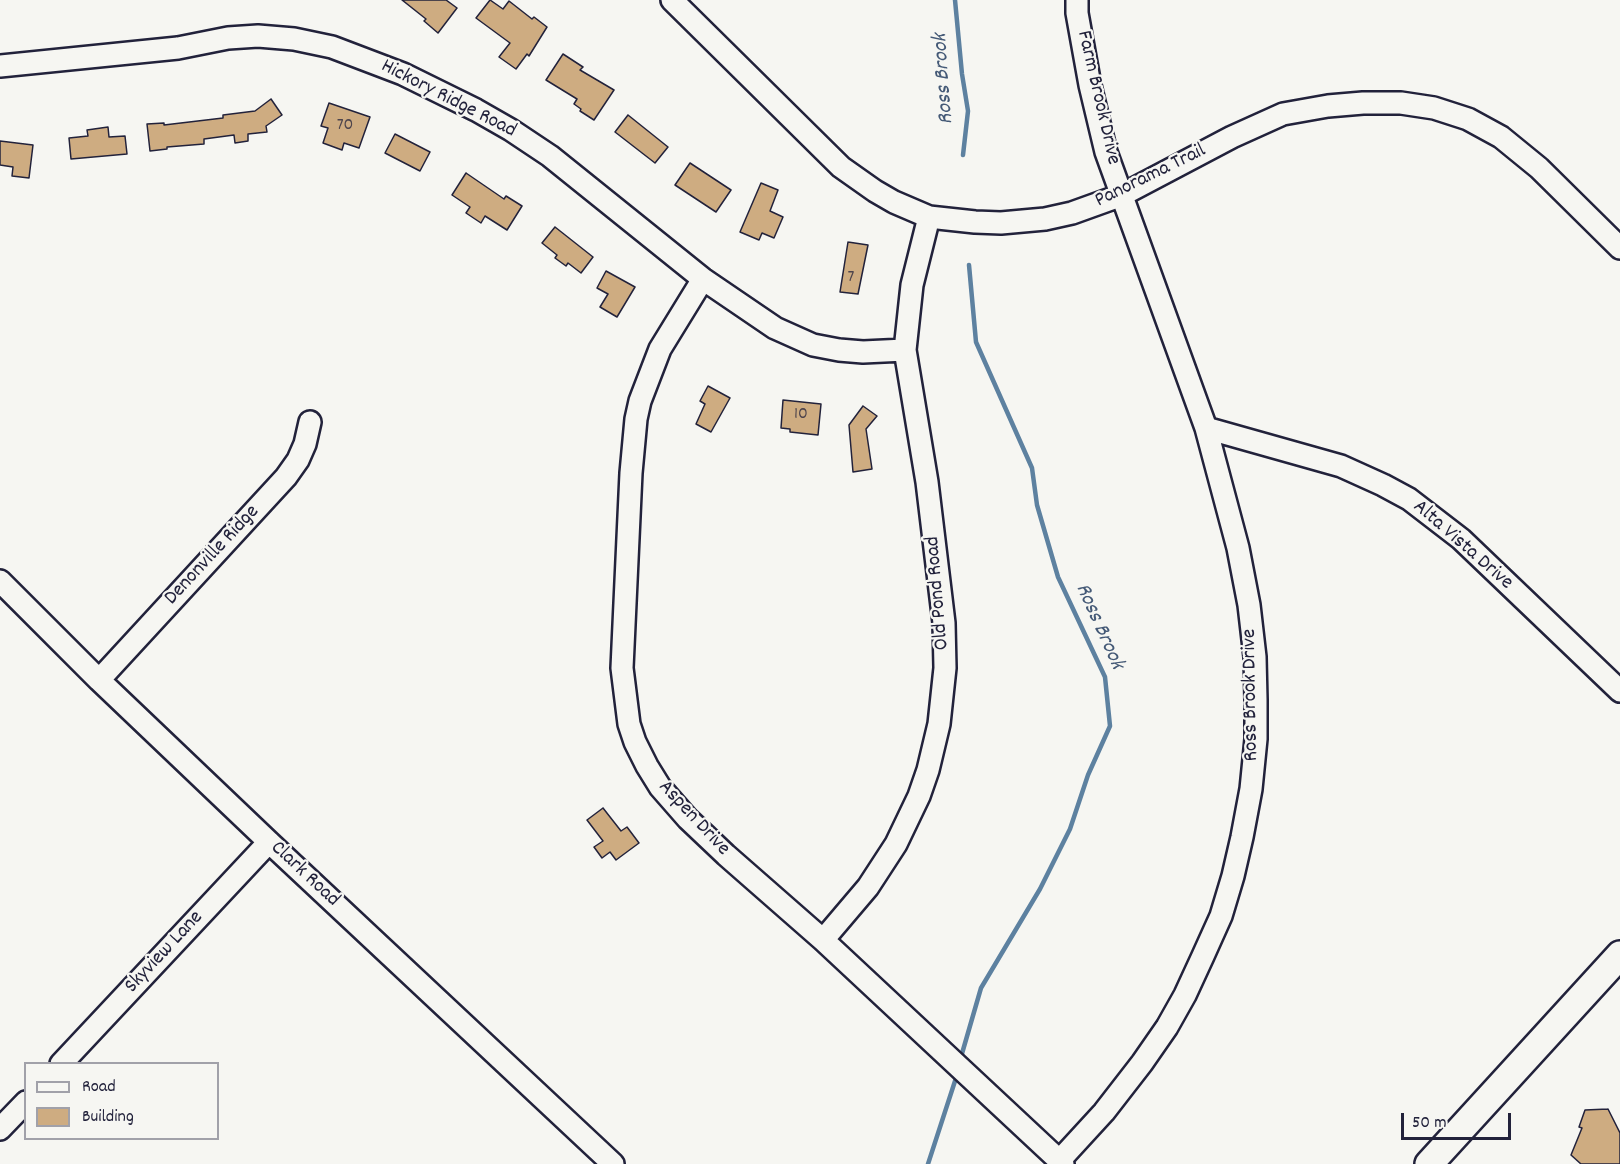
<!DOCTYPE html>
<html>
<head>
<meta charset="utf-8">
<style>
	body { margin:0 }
	#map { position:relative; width:1620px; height:1164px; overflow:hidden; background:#f6f6f2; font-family:Dekko,sans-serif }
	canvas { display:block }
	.legend { position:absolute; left:24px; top:1062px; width:195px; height:78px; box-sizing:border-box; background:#f6f6f2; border:2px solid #a1a1a9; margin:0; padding:8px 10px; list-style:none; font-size:18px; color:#22223b }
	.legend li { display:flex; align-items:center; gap:12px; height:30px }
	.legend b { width:30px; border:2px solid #a1a1a9 }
	.scale { position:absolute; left:1401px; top:1113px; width:110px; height:27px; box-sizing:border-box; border:3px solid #22223b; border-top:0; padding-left:8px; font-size:18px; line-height:21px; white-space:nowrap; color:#22223b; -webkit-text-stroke:4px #f6f6f2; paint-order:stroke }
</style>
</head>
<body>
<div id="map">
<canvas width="1620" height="1164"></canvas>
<ul class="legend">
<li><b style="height:8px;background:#f6f6f2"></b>Road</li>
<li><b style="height:16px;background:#ceac81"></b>Building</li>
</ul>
<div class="scale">50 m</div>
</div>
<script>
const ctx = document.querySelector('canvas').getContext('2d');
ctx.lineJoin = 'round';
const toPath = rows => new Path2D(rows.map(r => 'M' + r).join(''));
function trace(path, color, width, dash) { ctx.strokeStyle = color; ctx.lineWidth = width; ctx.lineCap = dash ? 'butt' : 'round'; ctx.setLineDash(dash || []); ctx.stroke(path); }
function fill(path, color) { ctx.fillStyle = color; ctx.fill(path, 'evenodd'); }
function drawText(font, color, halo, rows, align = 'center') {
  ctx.font = font + ' Dekko,sans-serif'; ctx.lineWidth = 4.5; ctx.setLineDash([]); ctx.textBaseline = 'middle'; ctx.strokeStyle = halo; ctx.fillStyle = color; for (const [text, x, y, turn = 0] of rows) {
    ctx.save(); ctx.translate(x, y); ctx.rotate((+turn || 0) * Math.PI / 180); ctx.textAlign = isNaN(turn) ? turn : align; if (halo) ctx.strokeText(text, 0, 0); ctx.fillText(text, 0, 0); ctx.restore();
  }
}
trace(toPath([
	[955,0,962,74,968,111,963,155],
	[961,1057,981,988,1040,889,1070,829,1088,775,1110,726,1105,677,1058,577,1037,505,1032,468,976,342,969,265],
	[928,1164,956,1078]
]), '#5d81a0', 4.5);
const building = toPath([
	[402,0,446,0,457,8,438,33,424,21,426,19,402,0],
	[490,0,503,9,509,1,532,19,534,17,547,27,529,56,527,54,516,69,499,57,510,43,476,18,490,0],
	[563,54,583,67,580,70,614,90,594,120,580,111,581,109,574,104,577,99,546,80,563,54],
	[271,99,282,115,266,126,267,132,248,134,248,141,235,143,234,135,204,139,204,144,167,147,167,149,150,151,147,124,164,123,164,125,223,118,223,115,255,111,271,99],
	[329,103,370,117,359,148,344,143,342,150,323,143,328,128,321,126,329,103],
	[628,115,668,147,655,163,615,132,628,115],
	[108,127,109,137,125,136,127,154,71,159,69,138,88,136,87,130,108,127],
	[395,134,430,152,420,171,385,153,395,134],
	[0,141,33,145,29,178,12,176,13,167,0,165,0,141],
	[690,163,731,190,716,212,675,185,690,163],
	[466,173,504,199,506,196,522,206,507,230,485,216,481,223,466,213,470,207,452,195,466,173],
	[761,183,778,190,770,211,783,217,774,238,762,233,759,240,740,232,761,183],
	[555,227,593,257,581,273,568,263,566,266,555,258,557,255,542,243,555,227],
	[848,242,868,245,858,294,840,292,848,242],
	[606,271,635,287,617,317,600,307,608,294,597,288,606,271],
	[708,386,730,398,711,432,696,424,705,404,700,401,708,386],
	[783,400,821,404,818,435,790,432,790,429,781,428,783,400],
	[863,406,877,416,866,429,872,469,853,472,849,425,863,406],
	[603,808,621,831,627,827,639,843,616,860,610,852,602,858,594,847,603,841,587,820,603,808],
	[1608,1109,1620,1133,1620,1164,1581,1164,1571,1155,1582,1128,1579,1127,1585,1110,1608,1109]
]);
fill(building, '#ceac81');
trace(building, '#22223b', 1.5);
const minor = toPath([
	[672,0,841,167,875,191,894,202,929,217,975,222,1001,223,1045,219,1072,213,1122,195,1232,137,1283,114,1328,106,1363,103,1401,103,1434,108,1468,119,1501,137,1539,168,1620,248],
	[0,66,178,48,228,38,258,36,294,39,332,47,403,74,476,110,511,130,550,156,703,279,775,328,813,345,839,350,863,352,905,350],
	[703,279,660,349,640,401,636,419,631,473,622,668,629,724,635,742,647,766,660,787,688,819,726,855,823,940,1063,1164],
	[1206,428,1341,466,1383,485,1409,499,1461,539,1620,691],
	[0,581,99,680,269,842,613,1164],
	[99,680,286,477,298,460,305,444,310,422],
	[823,940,868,887,896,844,919,796,928,770,939,724,945,668,944,623,927,482,905,350,912,285,929,217],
	[61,1064,269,842],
	[0,1129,26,1102],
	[1059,1161,1104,1112,1142,1063,1167,1027,1185,995,1203,956,1221,916,1233,876,1242,837,1251,789,1256,739,1256,700,1255,657,1249,605,1238,548,1206,428,1106,152,1090,85,1077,13,1077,0]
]);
const major = toPath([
	[1429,1164,1620,955]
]);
trace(minor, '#22223b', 26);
trace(major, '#22223b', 32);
trace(minor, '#f6f6f2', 21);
trace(major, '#f6f6f2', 27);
drawText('18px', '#4d444c', null, [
	["70",345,127],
	["7",851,279],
	["10",801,416]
]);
drawText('21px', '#22223b', '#f6f6f2', [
	["Farm Brook Drive",1097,98,77],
	["Hickory Ridge Road",448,100,27],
	["Panorama Trail",1151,177,-26],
	["Alta Vista Drive",1462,546,41],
	["Denonville Ridge",213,556,-47],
	["Old Pond Road",939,593,-95],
	["Ross Brook Drive",1252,695,-91],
	["Aspen Drive",693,819,47],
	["Clark Road",304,875,43],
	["Skyview Lane",165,953,-47]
]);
drawText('italic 22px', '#445976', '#f6f6f2', [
	["Ross Brook",945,79,-94],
	["Ross Brook",1098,627,66]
]);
</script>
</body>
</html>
